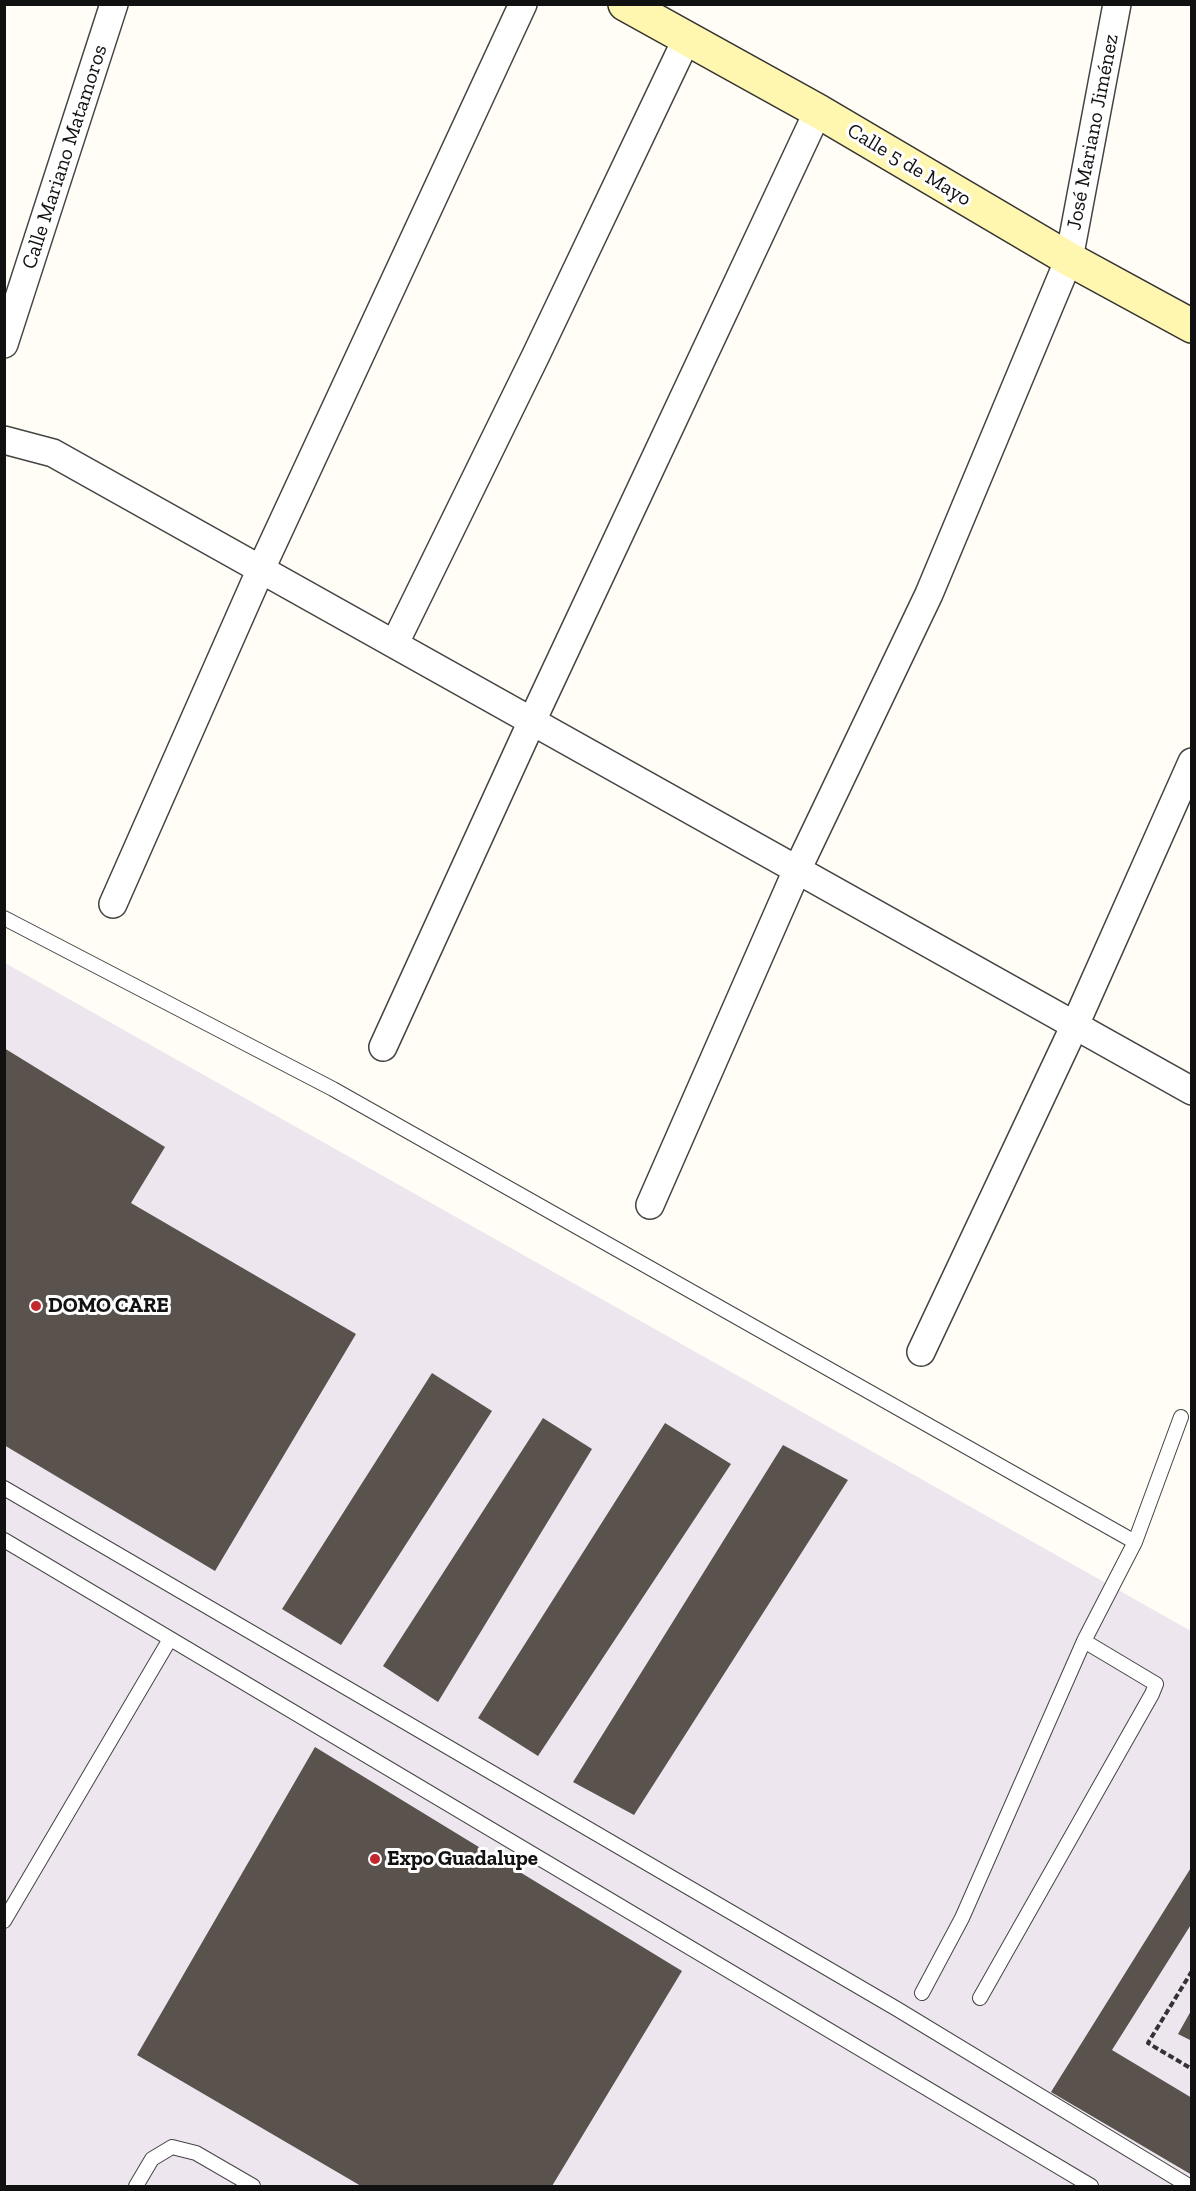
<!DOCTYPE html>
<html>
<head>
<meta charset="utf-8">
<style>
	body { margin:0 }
	#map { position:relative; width:1196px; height:2191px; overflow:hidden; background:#fffdf5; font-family:"Zilla Slab",serif }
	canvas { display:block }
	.frame { position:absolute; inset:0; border:6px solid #111; pointer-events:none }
</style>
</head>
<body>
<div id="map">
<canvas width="1196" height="2191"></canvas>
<div class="frame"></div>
</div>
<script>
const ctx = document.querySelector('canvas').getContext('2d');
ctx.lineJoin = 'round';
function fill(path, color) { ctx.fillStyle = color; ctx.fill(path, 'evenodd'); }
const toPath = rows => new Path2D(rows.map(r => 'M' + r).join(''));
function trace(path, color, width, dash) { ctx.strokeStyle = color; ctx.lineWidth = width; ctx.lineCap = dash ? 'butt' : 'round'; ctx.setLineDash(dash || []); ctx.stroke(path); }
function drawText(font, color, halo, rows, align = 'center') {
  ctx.font = font + ' "Zilla Slab",serif'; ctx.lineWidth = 6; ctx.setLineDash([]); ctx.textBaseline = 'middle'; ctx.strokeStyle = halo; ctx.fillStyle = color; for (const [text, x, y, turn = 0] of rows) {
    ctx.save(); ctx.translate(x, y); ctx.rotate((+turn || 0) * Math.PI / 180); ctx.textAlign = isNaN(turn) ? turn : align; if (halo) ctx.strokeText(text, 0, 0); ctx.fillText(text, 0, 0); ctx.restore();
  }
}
fill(toPath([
	[5,963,1191,1631,1191,2186,10,2186,5,2183]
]), '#eee6ef');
fill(toPath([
	[4,1048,165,1147,131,1203,356,1334,215,1571,4,1445],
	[432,1373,492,1411,341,1645,282,1609],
	[543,1418,592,1449,438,1702,383,1666],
	[665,1423,731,1464,538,1756,478,1718],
	[783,1445,848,1480,634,1815,573,1782],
	[315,1747,682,1971,552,2186,361,2186,137,2055],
	[1192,1866,1192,1923,1112,2050,1192,2098,1192,2175,1051,2092],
	[1192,2009,1192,2041,1178,2034]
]), '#5a524d');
const lane = toPath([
	[4,918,333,1089,1135,1542],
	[4,1488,897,2009,1189,2186],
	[4,1540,1091,2186],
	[4,1921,170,1639],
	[922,1993,962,1918,1084,1641,1135,1542,1181,1417],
	[980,1998,1152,1694,1156,1684,1084,1641],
	[136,2186,152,2159,172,2147,196,2153,253,2186]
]);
const street = toPath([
	[4,344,114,4],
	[4,440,53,453,1192,1091],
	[395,643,536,355,687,38],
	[113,904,260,571,523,4],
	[383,1047,532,721,818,111],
	[650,1205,797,870,929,594,1069,259,1117,4],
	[921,1352,1075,1025,1192,762]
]);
const secondary = toPath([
	[625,4,818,111,1069,259,1192,326]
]);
trace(lane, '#444', 16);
trace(street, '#444', 30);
trace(secondary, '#333', 36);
trace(toPath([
	[1192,1971,1148,2043,1192,2069]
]), '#333', 4, [6, 3]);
trace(lane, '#fff', 14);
trace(street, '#fff', 27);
trace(secondary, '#fff6b0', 33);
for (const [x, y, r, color] of [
	[36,1306,6,"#c4262e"],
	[375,1859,6,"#c4262e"]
]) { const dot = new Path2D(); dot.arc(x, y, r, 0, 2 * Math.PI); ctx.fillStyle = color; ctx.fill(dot); trace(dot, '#fff', 2); }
drawText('21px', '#111', '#fff', [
	["José Mariano Jiménez",1093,132,-79],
	["Calle Mariano Matamoros",65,157,-72],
	["Calle 5 de Mayo",909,165,31]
]);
drawText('bold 21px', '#111', '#fff', [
	["DOMO CARE",48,1306],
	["Expo Guadalupe",387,1859]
], 'left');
</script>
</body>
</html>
